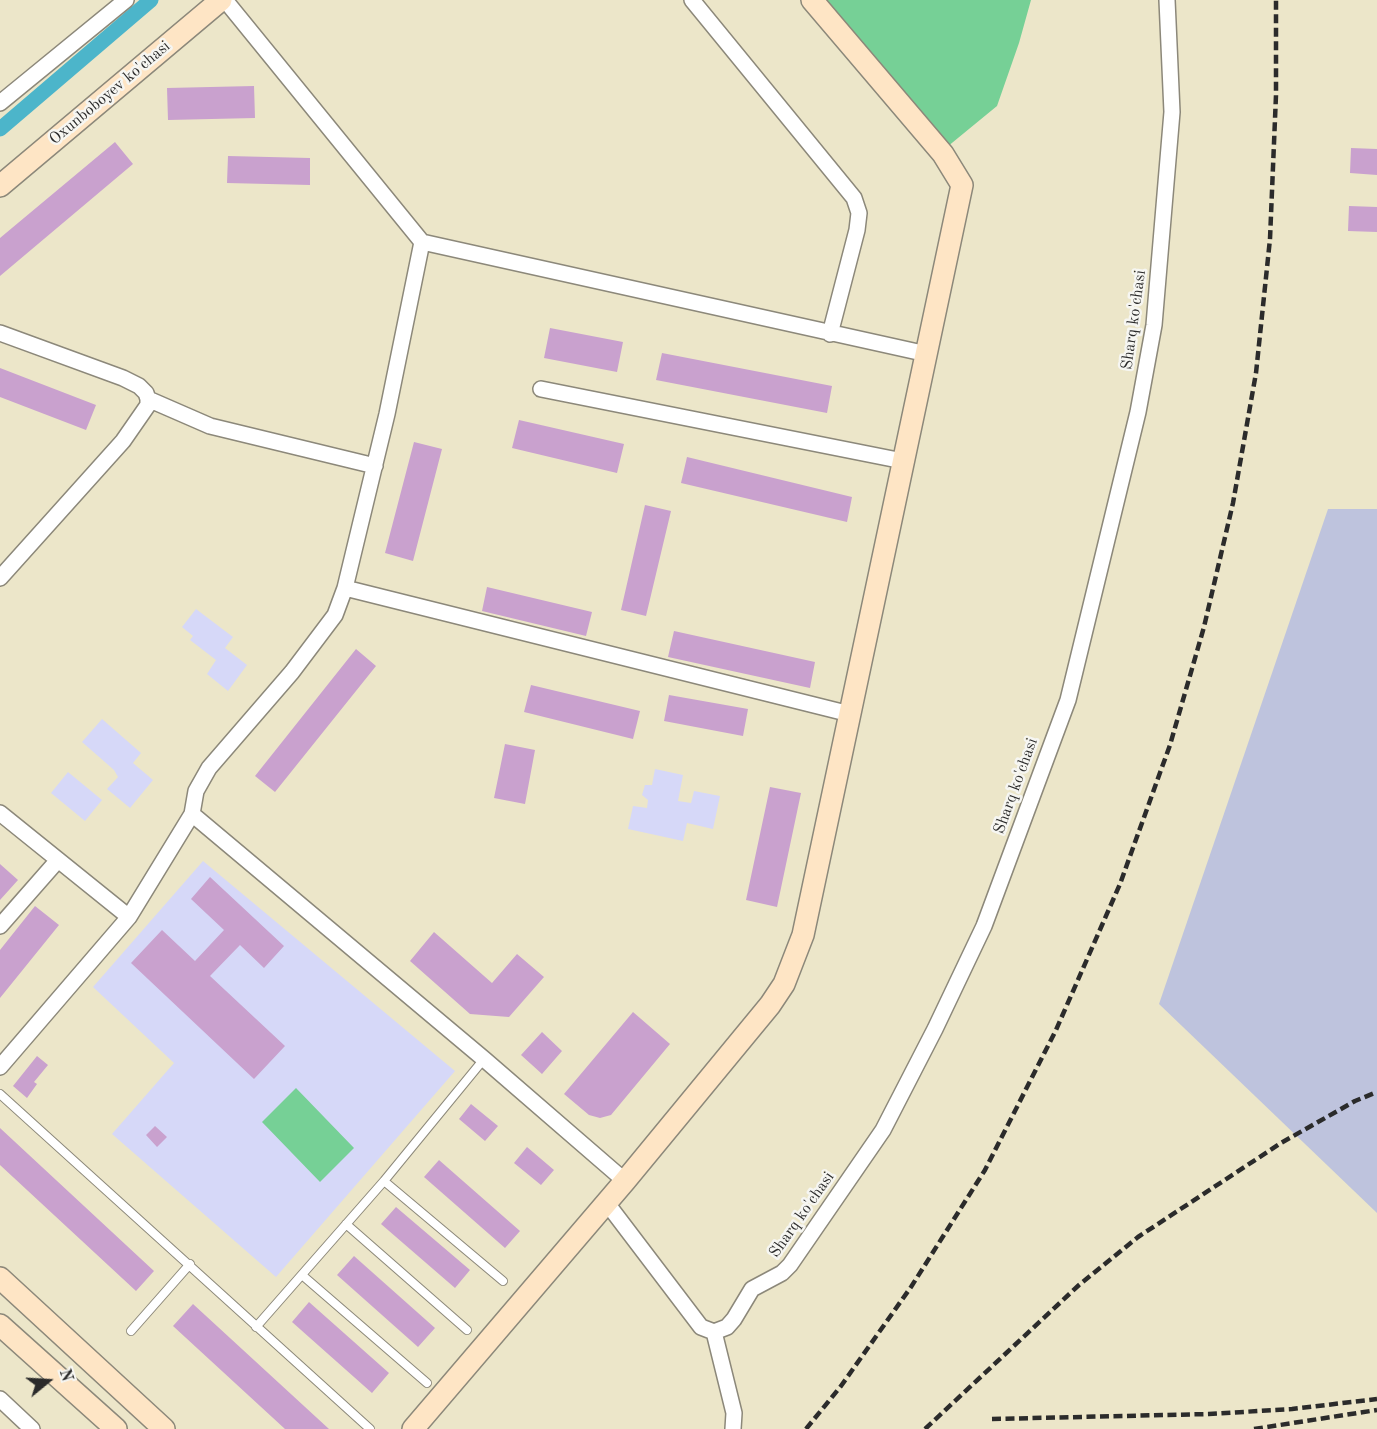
<!DOCTYPE html>
<html>
<head>
<meta charset="utf-8">
<style>
	body { margin:0 }
	#map { position:relative; width:1377px; height:1429px; overflow:hidden; background:#ece6c9; font-family:"Old Standard TT",serif }
	canvas { display:block }
	.north { position:absolute; left:18px; top:1351px; width:60px; height:60px; -webkit-text-stroke:4px #f6f6f2; paint-order:stroke; rotate:72deg; font-size:16px; font-weight:700; line-height:24px; text-align:center; color:#2b2b2b }
	.north::after { content:''; display:block; margin:auto; width:21px; height:27px; background:#2b2b2b; clip-path:polygon(50% 0,100% 100%,50% 72%,0 100%) }
</style>
</head>
<body>
<div id="map">
<canvas width="1377" height="1429"></canvas>
<div class="north">N</div>
</div>
<script>
const ctx = document.querySelector('canvas').getContext('2d');
ctx.lineJoin = 'round';
function fill(path, color) { ctx.fillStyle = color; ctx.fill(path, 'evenodd'); }
const toPath = rows => new Path2D(rows.map(r => 'M' + r).join(''));
function trace(path, color, width, dash) { ctx.strokeStyle = color; ctx.lineWidth = width; ctx.lineCap = dash ? 'butt' : 'round'; ctx.setLineDash(dash || []); ctx.stroke(path); }
function drawText(font, color, halo, rows, align = 'center') {
  ctx.font = font + ' "Old Standard TT",serif'; ctx.lineWidth = 5; ctx.setLineDash([]); ctx.textBaseline = 'middle'; ctx.strokeStyle = halo; ctx.fillStyle = color; for (const [text, x, y, turn = 0] of rows) {
    ctx.save(); ctx.translate(x, y); ctx.rotate((+turn || 0) * Math.PI / 180); ctx.textAlign = isNaN(turn) ? turn : align; if (halo) ctx.strokeText(text, 0, 0); ctx.fillText(text, 0, 0); ctx.restore();
  }
}
fill(toPath([
	[196,609,233,637,225,648,247,665,228,691,207,674,216,660,190,640,193,636,182,627],
	[102,719,141,753,133,763,153,780,130,808,107,789,118,777,114,770,82,742],
	[655,769,683,775,678,801,691,803,694,791,720,796,713,829,687,823,683,841,628,829,633,806,647,808,648,800,642,795,645,785,652,785],
	[68,772,102,800,85,821,51,793],
	[203,861,455,1071,276,1277,112,1134,174,1063,93,987]
]), '#d6d8f8');
fill(toPath([
	[1328,509,1377,509,1377,1213,1159,1004]
]), '#bec3dd');
fill(toPath([
	[822,0,1031,0,1019,43,997,106,947,147],
	[296,1088,354,1148,320,1182,262,1122]
]), '#76d096');
trace(toPath([
	[0,129,151,0]
]), '#4cb5ca', 15);
fill(toPath([
	[254,86,255,118,168,120,167,88],
	[115,142,133,164,0,276,0,238],
	[1351,148,1377,149,1377,175,1350,173],
	[228,156,310,158,310,185,227,183],
	[1349,206,1377,207,1377,232,1348,231],
	[550,328,623,342,617,372,544,358],
	[662,353,832,386,827,413,656,380],
	[0,368,96,405,86,430,0,397],
	[519,420,624,444,617,473,512,448],
	[414,442,442,449,413,561,385,553],
	[687,457,852,497,847,522,681,483],
	[645,505,671,511,646,616,621,610],
	[487,587,592,612,586,636,482,611],
	[674,631,815,662,810,688,668,657],
	[356,649,376,666,275,792,255,776],
	[531,685,640,711,633,739,524,712],
	[669,695,748,709,743,736,664,721],
	[505,744,535,750,525,804,494,798],
	[770,787,801,793,777,907,746,900],
	[0,864,18,880,0,900],
	[210,877,284,946,264,968,240,945,210,976,285,1046,254,1079,131,963,162,930,195,961,224,930,191,899],
	[35,906,59,925,0,998,0,950],
	[434,932,492,983,517,954,544,977,509,1017,470,1014,410,961],
	[633,1012,670,1044,611,1115,600,1118,589,1115,564,1094],
	[542,1032,562,1051,542,1074,521,1055],
	[37,1056,48,1065,34,1082,37,1084,27,1098,13,1086],
	[471,1104,498,1126,485,1141,459,1119],
	[155,1126,167,1137,157,1147,146,1135],
	[0,1128,154,1271,136,1291,0,1165],
	[527,1147,554,1170,541,1185,514,1163],
	[439,1160,520,1231,505,1248,424,1177],
	[396,1207,470,1270,455,1288,381,1224],
	[354,1256,435,1328,418,1347,337,1275],
	[309,1302,389,1373,372,1393,292,1322],
	[193,1304,329,1429,285,1429,173,1326]
]), '#c9a1ce');
const lane = toPath([
	[0,1094,370,1429],
	[384,1181,503,1281],
	[346,1224,467,1330],
	[302,1275,427,1383],
	[256,1327,384,1181,484,1059],
	[131,1331,190,1264]
]);
const street = toPath([
	[225,0,422,242,927,354],
	[692,0,854,198,859,213,857,230,830,334],
	[0,103,126,0],
	[0,333,123,378,139,386,146,393,148,399,148,405,123,441,0,578],
	[541,389,903,461],
	[148,399,210,426,375,466],
	[345,588,850,714],
	[0,813,129,917],
	[192,814,484,1059,625,1181],
	[0,926,58,860],
	[0,1067,129,917,192,814,196,791,209,768,292,672,335,615,345,588,387,414,422,242],
	[606,1202,701,1327,714,1332,727,1327,734,1319,752,1289,782,1273,790,1265,883,1130,935,1029,984,926,1068,700,1138,412,1154,325,1172,112,1167,0],
	[714,1332,734,1413,733,1429],
	[0,1399,32,1429]
]);
const secondary = toPath([
	[0,186,221,0],
	[0,1278,164,1429],
	[0,1325,116,1429],
	[413,1429,625,1181,770,1005,784,984,803,935,962,185,943,154,812,0]
]);
trace(lane, '#8c887a', 10);
trace(street, '#8c887a', 18);
trace(secondary, '#8c887a', 24);
trace(lane, '#fff', 8);
trace(street, '#fff', 15);
trace(secondary, '#fee5c5', 21);
trace(toPath([
	[992,1419,1209,1414,1292,1409,1377,1399],
	[806,1429,841,1386,911,1287,985,1170,1056,1030,1120,884,1170,745,1204,627,1233,503,1256,373,1270,239,1276,95,1276,0],
	[925,1429,1079,1285,1138,1237,1281,1143,1355,1101,1377,1092],
	[1254,1429,1377,1410]
]), '#2b2b2b', 4.5, [9, 4.5]);
drawText('16px', '#2b2b2b', '#f6f6f2', [
	["Oxunboboyev ko'chasi",110,93,-40],
	["Sharq ko'chasi",1134,320,-82],
	["Sharq ko'chasi",1016,786,-70],
	["Sharq ko'chasi",802,1215,-55]
]);
</script>
</body>
</html>
